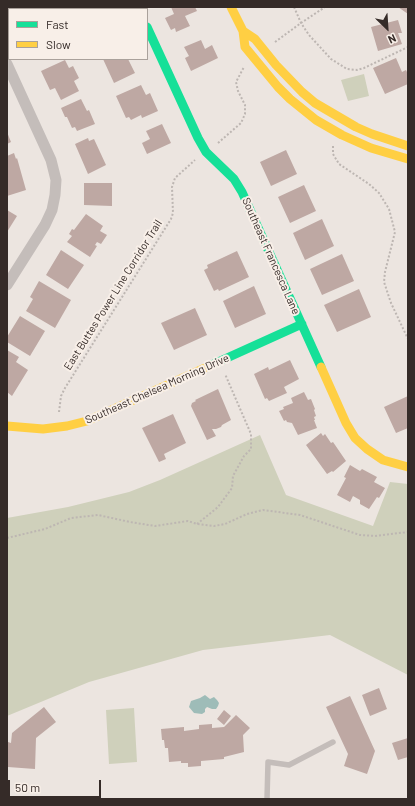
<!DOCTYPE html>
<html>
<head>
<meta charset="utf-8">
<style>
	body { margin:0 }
	#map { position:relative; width:415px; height:806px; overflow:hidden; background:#ece5e0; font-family:Barlow,sans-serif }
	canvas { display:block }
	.frame { position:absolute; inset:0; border:8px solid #352b28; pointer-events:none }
	.legend { position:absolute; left:8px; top:8px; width:140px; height:52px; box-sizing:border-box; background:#f8efe8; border:1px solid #aaa19b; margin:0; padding:5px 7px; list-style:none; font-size:12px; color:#352b28 }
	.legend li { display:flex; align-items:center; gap:8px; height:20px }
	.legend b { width:20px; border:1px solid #aaa19b }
	.north { position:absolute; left:367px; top:8px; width:40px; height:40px; -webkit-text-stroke:3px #f8efe8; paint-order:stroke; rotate:155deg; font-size:11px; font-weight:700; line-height:16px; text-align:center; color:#352b28 }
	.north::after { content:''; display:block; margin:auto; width:14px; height:18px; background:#352b28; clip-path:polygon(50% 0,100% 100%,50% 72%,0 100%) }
	.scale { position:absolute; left:8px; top:780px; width:93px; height:18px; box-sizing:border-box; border:2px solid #352b28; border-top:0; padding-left:5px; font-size:12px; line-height:14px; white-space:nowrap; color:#352b28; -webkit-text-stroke:3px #f8efe8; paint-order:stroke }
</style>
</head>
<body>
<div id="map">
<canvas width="415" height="806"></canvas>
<div class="frame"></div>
<ul class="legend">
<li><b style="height:5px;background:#16e098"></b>Fast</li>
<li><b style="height:5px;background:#ffcf43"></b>Slow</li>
</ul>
<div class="north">N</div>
<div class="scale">50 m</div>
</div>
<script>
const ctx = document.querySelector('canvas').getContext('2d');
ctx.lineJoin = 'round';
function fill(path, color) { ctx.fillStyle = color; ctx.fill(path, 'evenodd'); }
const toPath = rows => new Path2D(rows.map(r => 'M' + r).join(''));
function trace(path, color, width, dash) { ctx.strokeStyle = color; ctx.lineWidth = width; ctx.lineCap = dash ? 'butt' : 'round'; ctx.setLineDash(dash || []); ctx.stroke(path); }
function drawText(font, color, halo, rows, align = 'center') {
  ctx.font = font + ' Barlow,sans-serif'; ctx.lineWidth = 4; ctx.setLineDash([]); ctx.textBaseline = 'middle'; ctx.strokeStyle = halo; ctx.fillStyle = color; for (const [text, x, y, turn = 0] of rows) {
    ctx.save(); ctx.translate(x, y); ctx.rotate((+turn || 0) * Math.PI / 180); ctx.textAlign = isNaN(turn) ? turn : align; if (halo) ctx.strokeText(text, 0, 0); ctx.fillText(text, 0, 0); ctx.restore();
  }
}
fill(toPath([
	[364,74,369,96,348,101,341,80],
	[260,435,286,495,373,526,390,482,408,484,408,675,330,635,203,650,89,682,7,716,7,518,68,507,129,492,160,480],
	[134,708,137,762,109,764,106,710]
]), '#cfd0bb');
fill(toPath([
	[205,695,210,699,214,697,217,700,219,703,218,706,216,709,212,709,207,707,205,709,205,712,202,714,194,713,189,707,191,701,200,698]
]), '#9ebcb8');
fill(toPath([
	[14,7,50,7,46,9,13,9],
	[171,7,195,7,197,11,185,16,190,26,176,32,175,28,171,30,165,18,174,14],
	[398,7,408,7,408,14],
	[398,20,402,33,398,33,402,44,378,51,371,27],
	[201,40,205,49,212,45,218,58,191,71,185,58,189,56,184,47],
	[396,58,402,72,406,70,408,74,407,78,408,84,385,94,373,68],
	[103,59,128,59,135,73,114,83],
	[65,60,69,68,73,66,79,78,74,81,79,91,61,100,55,88,50,90,41,71],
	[141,85,146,95,150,93,158,111,142,118,141,115,131,120,129,117,126,118,116,96],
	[81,99,87,111,89,110,95,124,77,131,75,127,72,128,67,117,65,117,61,108],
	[162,124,171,143,147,154,142,143,150,139,146,131],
	[7,132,11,142,7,144],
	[88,138,89,141,94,139,106,165,88,174,75,144],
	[286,150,297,174,271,186,260,162],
	[14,153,16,159,17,158,26,190,7,196,7,156],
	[84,183,112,183,112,206,84,205],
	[304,185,316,211,290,223,278,197],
	[7,210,17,216,7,232],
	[86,214,103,226,100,231,107,235,101,244,97,242,95,245,97,246,90,257,67,242,72,236,69,234,72,229,74,230],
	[322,219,334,246,305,260,293,233],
	[61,250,84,265,68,289,46,275],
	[237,251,249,277,219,291,218,289,214,291,204,270,208,268,207,265],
	[342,254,354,281,322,295,310,269],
	[39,281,71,300,55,328,26,311,33,299,30,297],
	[254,286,266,314,235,328,223,301],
	[359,289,371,317,337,332,324,305],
	[195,308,207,335,174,350,161,323],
	[20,316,45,331,30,356,7,342,7,337],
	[7,350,19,357,16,362,28,370,12,396,7,392],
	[290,360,299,379,284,387,287,393,269,401,267,398,265,399,254,374,268,367,269,370],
	[218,389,231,420,222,425,221,427,216,429,212,429,216,436,207,440,191,406,192,403,196,401,195,400],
	[304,392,308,400,311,399,315,409,314,410,316,416,314,417,315,420,314,420,317,428,298,435,292,423,287,422,286,420,284,421,279,411,284,409,283,407,293,403,291,398],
	[408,396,408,428,396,433,384,407],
	[173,414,186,443,164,454,166,459,159,462,142,428],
	[321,433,323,436,325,434,331,443,333,442,346,461,333,472,332,471,327,474,306,445],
	[350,465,360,471,362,469,377,477,374,482,385,488,379,498,377,497,369,509,360,504,360,500,353,496,350,502,337,495,346,478,344,477],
	[379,688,387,709,370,716,362,695],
	[350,696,375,751,367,774,344,766,348,754,326,707],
	[44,707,56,722,36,738,35,769,8,767,8,742,11,743,12,733],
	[224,710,231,716,224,725,217,719],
	[236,715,250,728,243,735,244,752,224,757,224,759,201,761,201,766,188,767,188,763,181,763,181,761,169,762,168,748,165,748,164,740,162,740,161,729,184,727,184,731,199,729,199,725,212,724,212,728,224,727],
	[408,738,408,757,398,760,392,743]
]), '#bea8a3');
trace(toPath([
	[294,7,301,23,309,35,331,59,347,69,357,70,364,68,408,47],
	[275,42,301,23,325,7],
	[218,143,241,123,245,114,245,105,238,91,236,82,244,67],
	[333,146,333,154,339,164,369,184,379,193,389,209,395,232,385,272,384,282,391,303,408,339],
	[59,412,61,396,65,388,171,219,173,213,172,187,175,178,195,160],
	[197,524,218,507,232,488,233,476,244,456,251,449,251,434,225,374],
	[7,538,45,529,71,518,98,515,130,522,155,526,188,521,197,524,214,526,225,524,247,514,263,510,300,515,360,535,375,536,408,532]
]), '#bdb6b2', 2, [2, 2]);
trace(toPath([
	[267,799,268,762,289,765,333,742]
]), '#c4bdba', 5.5);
trace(toPath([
	[138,7,139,9],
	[7,64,51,160,56,180,55,195,52,210,45,225,7,285]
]), '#c4bdba', 11);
trace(toPath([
	[147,27,198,138,206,152,234,179,242,192,321,367],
	[207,367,302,324]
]), '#16e098', 9);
trace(toPath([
	[231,7,243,31,245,47,278,87,290,99,316,120,342,135,371,148,408,159],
	[243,31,255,39,276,65,302,92,315,103,356,127,372,134,408,146],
	[321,367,346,423,355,438,367,449,383,460,408,467],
	[7,426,43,429,67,426,87,421,207,367]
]), '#ffcf43', 9);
drawText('11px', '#352b28', '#f8efe8', [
	["Southeast Francesca Lane",271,256,66],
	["East Buttes Power Line Corridor Trail",113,295,-58],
	["Southeast Chelsea Morning Drive",157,389,-24]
]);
</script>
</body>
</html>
